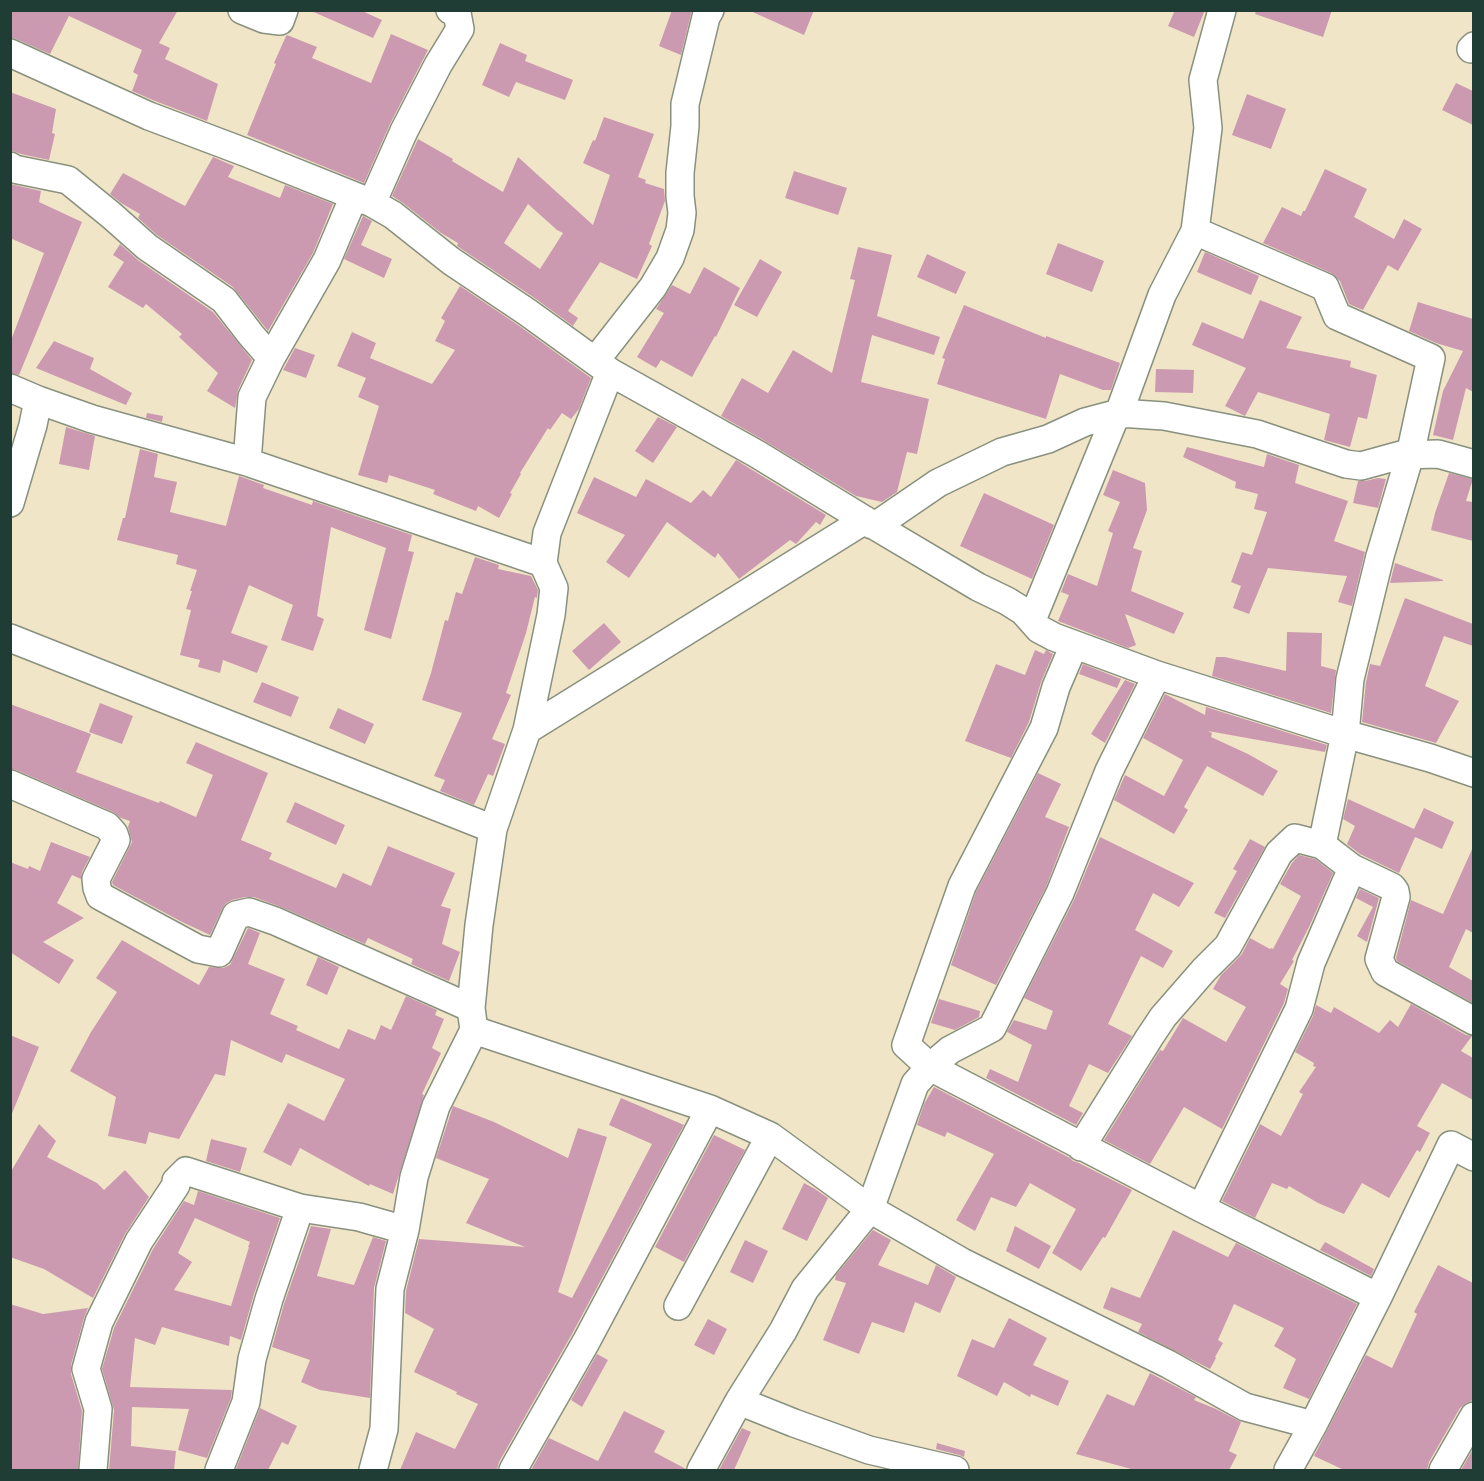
<!DOCTYPE html>
<html>
<head>
<meta charset="utf-8">
<style>
	body { margin:0 }
	#map { position:relative; width:1484px; height:1481px; overflow:hidden; background:#f1e5c8; font-family:Cardo,serif }
	canvas { display:block }
	.frame { position:absolute; inset:0; border:12px solid #1f3d34; pointer-events:none }
</style>
</head>
<body>
<div id="map">
<canvas width="1484" height="1481"></canvas>
<div class="frame"></div>
</div>
<script>
const ctx = document.querySelector('canvas').getContext('2d');
ctx.lineJoin = 'round';
function fill(path, color) { ctx.fillStyle = color; ctx.fill(path, 'evenodd'); }
const toPath = rows => new Path2D(rows.map(r => 'M' + r).join(''));
function trace(path, color, width, dash) { ctx.strokeStyle = color; ctx.lineWidth = width; ctx.lineCap = dash ? 'butt' : 'round'; ctx.setLineDash(dash || []); ctx.stroke(path); }
fill(toPath([
	[10,10,178,10,159,43,170,48,165,59,218,84,207,121,155,101,132,91,138,75,133,72,142,50,69,16,50,54,16,39,10,38],
	[309,10,360,10,382,20,373,38],
	[672,10,692,10,681,55,659,46],
	[748,10,814,10,804,35],
	[1175,10,1205,10,1194,37,1168,26],
	[1256,10,1332,10,1323,37,1255,14],
	[391,34,428,50,390,124,364,183,247,135,276,64,274,63,286,36,287,35,317,47,312,58,371,83],
	[500,43,527,55,525,61,573,80,565,100,516,82,509,97,482,85],
	[1456,83,1473,91,1473,125,1442,110],
	[10,92,56,109,52,133,55,134,49,160,21,154,10,150],
	[1247,94,1286,109,1271,149,1232,135],
	[604,117,654,134,638,177,646,180,645,183,664,189,665,201,649,244,652,246,637,279,600,262,568,311,578,318,573,326,536,299,460,248,457,246,458,243,441,233,403,203,392,196,418,139,453,159,452,161,503,192,518,157,593,225,610,175,583,163,593,140,595,141],
	[528,204,557,230,563,233,540,269,504,243],
	[213,157,234,166,228,177,280,198,285,185,333,204,313,253,268,331,233,287,157,235,138,218,140,214,121,203,110,194,123,173,185,206],
	[1325,169,1367,189,1354,217,1394,239,1404,219,1422,229,1398,271,1388,265,1363,310,1349,304,1340,281,1331,273,1263,243,1282,207,1301,216,1303,211,1305,211],
	[794,171,847,188,838,215,785,198],
	[10,184,41,191,39,202,82,222,19,375,10,373,10,343,44,253,10,238],
	[363,216,372,221,361,245,392,259,384,278,344,259],
	[1058,243,1104,261,1092,292,1046,274],
	[120,244,138,260,213,312,252,360,238,390,235,408,207,391,218,373,179,337,182,334,146,304,143,308,108,287,124,262,113,255],
	[858,247,892,255,877,316,940,337,934,355,872,335,861,382,929,399,917,454,907,452,897,492,882,502,856,496,765,441,721,416,742,378,768,393,793,350,832,373,855,280,850,279],
	[1205,252,1259,276,1251,295,1197,272],
	[927,254,966,272,956,294,917,277],
	[760,259,782,272,757,317,734,305],
	[704,267,740,288,716,337,715,336,692,377,661,360,656,368,637,357,664,313,656,309,672,285,690,294],
	[460,286,518,325,591,378,579,409,571,419,562,413,550,430,548,428,520,473,521,474,510,493,512,494,499,518,478,506,476,511,433,494,435,490,389,475,387,483,358,475,379,406,358,397,366,378,337,366,352,332,376,343,370,358,432,384,455,350,435,341,445,321,441,318],
	[1260,300,1302,317,1286,348,1351,361,1350,367,1377,375,1367,419,1358,417,1350,447,1324,440,1330,414,1258,392,1245,416,1225,406,1246,368,1192,345,1202,322,1243,339],
	[1418,302,1473,319,1473,392,1466,388,1453,440,1433,435,1443,391,1463,351,1436,343,1409,331],
	[964,305,1046,338,1046,336,1120,363,1111,390,1103,390,1060,374,1046,419,937,384,945,359,942,358],
	[54,341,94,358,90,369,132,393,126,405,36,368],
	[295,348,315,355,306,378,283,370],
	[1156,369,1194,370,1193,393,1155,392],
	[147,413,163,416,162,422,146,418],
	[658,417,677,427,653,463,635,451],
	[66,427,95,436,89,470,59,464],
	[1187,447,1264,467,1267,454,1299,465,1295,483,1348,501,1334,541,1365,552,1352,606,1338,602,1347,576,1268,568,1249,614,1233,608,1241,586,1231,582,1242,552,1252,555,1267,512,1254,509,1258,494,1235,488,1236,482,1183,457],
	[140,449,158,454,154,477,177,482,170,512,226,526,239,476,264,485,263,488,312,505,313,501,412,535,408,551,414,552,391,639,364,630,386,548,331,527,317,616,324,619,313,651,281,640,293,605,249,585,231,633,268,646,257,673,223,660,220,673,198,667,200,660,180,655,191,610,186,609,192,591,190,591,197,570,176,564,178,555,117,540,123,518,125,518],
	[736,460,826,515,820,525,816,522,796,544,790,540,739,579,718,553,715,558,667,522,629,578,606,562,625,535,577,513,594,477,636,497,646,479,691,503,703,490,711,497],
	[1113,470,1145,483,1147,510,1133,548,1142,551,1131,591,1184,613,1174,634,1125,614,1136,645,1128,648,1058,621,1069,595,1061,592,1068,574,1097,586,1113,533,1108,531,1120,502,1103,495],
	[1449,473,1473,479,1466,501,1473,502,1473,541,1431,530,1435,513],
	[1378,478,1386,479,1378,508,1353,503,1358,481,1365,481],
	[984,493,1054,525,1032,579,960,546],
	[475,557,499,565,498,569,531,576,538,590,537,598,535,597,526,633,506,693,511,695,492,739,505,744,493,776,488,774,474,805,440,791,445,780,434,776,462,713,422,700,431,673,445,620,448,621,456,592,462,594],
	[1395,563,1443,580,1443,581,1390,583],
	[1405,598,1473,624,1473,646,1444,636,1425,686,1459,701,1436,743,1362,722,1366,682,1370,664,1380,666],
	[604,623,621,642,589,670,572,651],
	[1287,632,1322,633,1321,666,1336,670,1331,713,1212,676,1216,657,1225,657,1286,671],
	[1035,650,1044,654,1046,650,1053,654,1041,682,1029,722,1011,758,965,741,996,664,1025,675],
	[1083,664,1121,679,1117,688,1079,674],
	[1125,680,1135,684,1105,743,1091,734],
	[262,682,299,697,291,717,253,702],
	[1165,694,1205,715,1206,707,1327,745,1325,752,1208,731,1212,733,1211,737,1248,754,1278,771,1263,796,1207,766,1184,807,1188,810,1174,834,1114,800,1125,775,1164,796,1183,760,1143,738],
	[100,703,133,716,122,744,89,732],
	[10,704,91,734,76,772,159,803,160,801,196,817,213,775,186,763,196,742,268,773,241,840,272,853,269,859,336,888,343,873,371,886,388,846,455,873,441,906,451,909,442,944,460,952,449,981,411,964,413,959,368,938,365,944,281,907,254,897,245,897,232,900,226,903,222,909,210,935,182,922,113,885,112,882,132,842,128,827,130,821,121,818,113,812,16,770,10,769],
	[338,708,374,724,365,744,329,728],
	[1038,773,1061,784,1045,817,1069,827,1046,887,996,985,951,965,976,892],
	[1348,799,1414,829,1424,808,1454,822,1442,849,1415,837,1399,873,1360,854,1347,844,1355,826,1343,819],
	[295,802,345,825,336,845,286,822],
	[1100,837,1194,883,1179,907,1153,893,1135,930,1173,951,1163,968,1141,956,1108,1024,1132,1036,1108,1073,1089,1064,1069,1106,1083,1113,1076,1125,986,1078,990,1069,1018,1082,1032,1045,1007,1032,1014,1020,1046,1030,1053,1011,1024,998,1074,900],
	[1250,839,1265,847,1225,918,1214,913,1237,871,1233,869],
	[51,842,90,857,82,872,81,879,72,875,57,903,84,918,43,942,74,960,59,984,10,952,10,862,28,869,29,866,40,871],
	[1473,847,1473,933,1466,929,1449,967,1473,981,1473,1003,1397,961,1396,958,1411,900,1443,914],
	[1299,855,1315,859,1333,873,1309,927,1292,960,1294,961,1280,984,1288,989,1284,1003,1222,1129,1184,1107,1150,1164,1104,1140,1160,1050,1163,1051,1183,1018,1226,1042,1246,1007,1213,989,1221,975,1242,954,1250,938,1270,949,1271,948,1273,949,1301,896,1280,884,1292,863],
	[1360,889,1379,898,1367,942,1357,936,1373,907,1356,898],
	[248,928,260,933,248,964,285,979,270,1014,298,1026,296,1030,339,1049,348,1029,375,1040,381,1025,391,1030,406,996,437,1010,435,1015,444,1019,432,1048,441,1053,422,1094,424,1095,393,1194,370,1184,369,1186,300,1148,291,1166,263,1152,288,1103,324,1121,345,1079,286,1054,282,1063,231,1040,225,1076,215,1074,179,1139,149,1132,146,1144,108,1136,116,1097,70,1071,91,1032,117,992,96,978,122,940,199,985,209,967,223,968,230,965],
	[318,957,339,967,327,995,306,985],
	[939,999,980,1011,979,1017,955,1030,931,1023],
	[1411,1004,1466,1035,1472,1036,1461,1051,1473,1058,1473,1100,1442,1083,1417,1126,1430,1133,1420,1152,1417,1150,1389,1198,1362,1183,1344,1214,1318,1203,1289,1186,1287,1189,1272,1183,1255,1218,1222,1201,1260,1124,1281,1136,1303,1094,1299,1092,1316,1067,1313,1066,1314,1063,1295,1052,1313,1016,1316,1005,1331,1013,1334,1007,1379,1033,1390,1020,1398,1027],
	[10,1035,39,1047,11,1116,10,1116],
	[934,1087,1070,1158,1073,1161,1079,1163,1132,1190,1105,1238,1103,1237,1081,1271,1052,1253,1076,1209,1030,1183,1016,1207,991,1197,975,1231,956,1220,994,1154,947,1132,945,1137,917,1125,924,1104],
	[621,1098,684,1125,572,1334,499,1462,497,1470,400,1470,416,1432,455,1449,478,1404,456,1394,457,1392,414,1372,434,1329,405,1313,406,1291,419,1239,525,1247,466,1223,489,1179,436,1158,453,1106,494,1122,568,1158,578,1128,607,1137,558,1292,572,1298,652,1144,609,1125],
	[39,1124,56,1141,47,1157,97,1183,104,1190,125,1170,149,1197,125,1234,93,1298,44,1269,10,1257,10,1173],
	[714,1135,745,1150,684,1262,655,1247],
	[211,1139,247,1148,240,1172,206,1161],
	[804,1183,815,1189,828,1198,807,1241,782,1229],
	[198,1191,280,1218,254,1294,241,1340,230,1336,229,1346,162,1327,155,1345,135,1338,130,1387,232,1390,231,1398,207,1458,178,1450,189,1409,132,1407,131,1446,176,1451,174,1470,109,1470,114,1410,102,1369,114,1328,153,1249,184,1201,194,1205],
	[195,1218,250,1242,248,1247,249,1247,231,1306,174,1290,192,1262,178,1253],
	[311,1226,331,1229,317,1276,354,1285,373,1237,386,1241,374,1288,370,1398,320,1390,301,1382,310,1360,272,1347,284,1304],
	[1015,1226,1051,1246,1039,1269,1006,1251],
	[873,1230,891,1240,878,1265,928,1285,936,1265,956,1277,940,1313,915,1302,904,1333,872,1322,859,1354,823,1340,846,1283,835,1280,836,1275],
	[1173,1230,1228,1257,1236,1243,1357,1304,1309,1399,1283,1388,1296,1359,1274,1346,1284,1328,1234,1304,1218,1340,1223,1343,1215,1357,1216,1358,1210,1369,1138,1332,1142,1324,1103,1308,1111,1287,1140,1298],
	[745,1240,768,1251,753,1283,730,1272],
	[1325,1242,1374,1269,1371,1276,1320,1250],
	[1438,1265,1473,1283,1473,1400,1466,1403,1460,1408,1429,1462,1427,1470,1344,1470,1314,1456,1366,1355,1392,1368,1417,1314,1414,1312],
	[10,1304,43,1314,88,1308,84,1318,71,1365,71,1374,82,1411,78,1470,10,1470],
	[1009,1318,1047,1338,1033,1365,1069,1381,1058,1406,1031,1394,1030,1397,1004,1382,997,1396,957,1376,972,1339,994,1348],
	[708,1319,727,1329,714,1355,694,1345],
	[597,1354,608,1360,582,1407,571,1400],
	[1150,1373,1196,1397,1194,1400,1216,1409,1241,1422,1229,1451,1237,1455,1229,1470,1135,1470,1076,1454,1107,1394,1134,1406],
	[260,1408,297,1426,288,1445,282,1442,268,1470,239,1470,236,1469],
	[624,1411,665,1431,654,1452,686,1469,685,1470,531,1470,549,1438,598,1461],
	[742,1428,751,1432,734,1470,719,1470],
	[937,1443,965,1451,964,1457,959,1455,936,1449],
	[1473,1449,1473,1470,1461,1470]
]), '#cc9ab0');
const minor = toPath([
	[242,10,264,19,280,21,284,10],
	[1471,49,1474,46],
	[10,53,149,116,247,153,372,203,393,215,451,261,527,312,610,372,757,454,865,520,978,587,1007,601,1023,611,1039,629,1054,637,1157,675,1345,734,1430,758,1474,773],
	[10,166,14,169,68,180,111,215,147,247,224,300,251,335,271,358],
	[372,203,404,131,438,65,460,29,457,13,450,10],
	[1195,231,1325,287,1337,316,1431,358,1410,455,1380,556,1350,679,1345,734,1322,845],
	[595,361,653,287,670,258,680,230,682,213,680,196,680,173,685,126,685,104,706,17,710,10],
	[10,388,38,400,33,425,10,503],
	[38,400,92,419,247,462,543,563],
	[247,462,252,397,271,358,327,260,354,196],
	[872,525,881,522,938,483,1002,452,1048,439,1085,422,1119,413,1164,416,1257,434,1346,464,1361,466,1401,455,1438,454,1474,464],
	[1032,620,1113,422,1119,413,1162,295,1195,231,1208,128,1203,80,1222,10],
	[10,638,493,829],
	[1074,645,1056,687,1044,728,962,886,906,1045,930,1067,1201,1208,1378,1297],
	[527,730,865,520],
	[10,784,107,826,114,834,116,840,96,879,97,888,100,896,198,949,219,953,236,915,249,912,275,921,471,1008],
	[474,1030,710,1109,770,1136,870,1209,962,1262,1168,1364,1245,1407,1313,1425],
	[1081,1147,1149,1038,1163,1017,1204,970,1228,946,1279,853,1295,838,1322,845,1352,868,1392,887,1395,891,1396,897,1379,959,1385,972,1474,1021],
	[1201,1208,1299,1009,1311,963,1352,868],
	[678,1306,770,1136],
	[739,1401,794,1423,869,1450,955,1470],
	[93,1470,98,1409,86,1369,99,1322,139,1241,176,1185,176,1181,186,1171,300,1208,359,1217,405,1230],
	[219,1470,246,1402,252,1359,269,1299,300,1208],
	[373,1470,384,1429,390,1289,405,1230,414,1177,436,1106,474,1030,471,1008,479,925,493,829,527,730,551,615,554,588,543,563,547,533,610,372],
	[513,1470,518,1461,586,1342,710,1109],
	[701,1470,739,1401,783,1331,805,1289,870,1209,915,1084,930,1067,950,1050,992,1028,1060,893,1109,771,1157,675],
	[1288,1470,1313,1425,1378,1297,1451,1145,1474,1157],
	[1443,1470,1474,1416]
]);
trace(minor, '#88917e', 30);
trace(minor, '#fff', 27);
</script>
</body>
</html>
